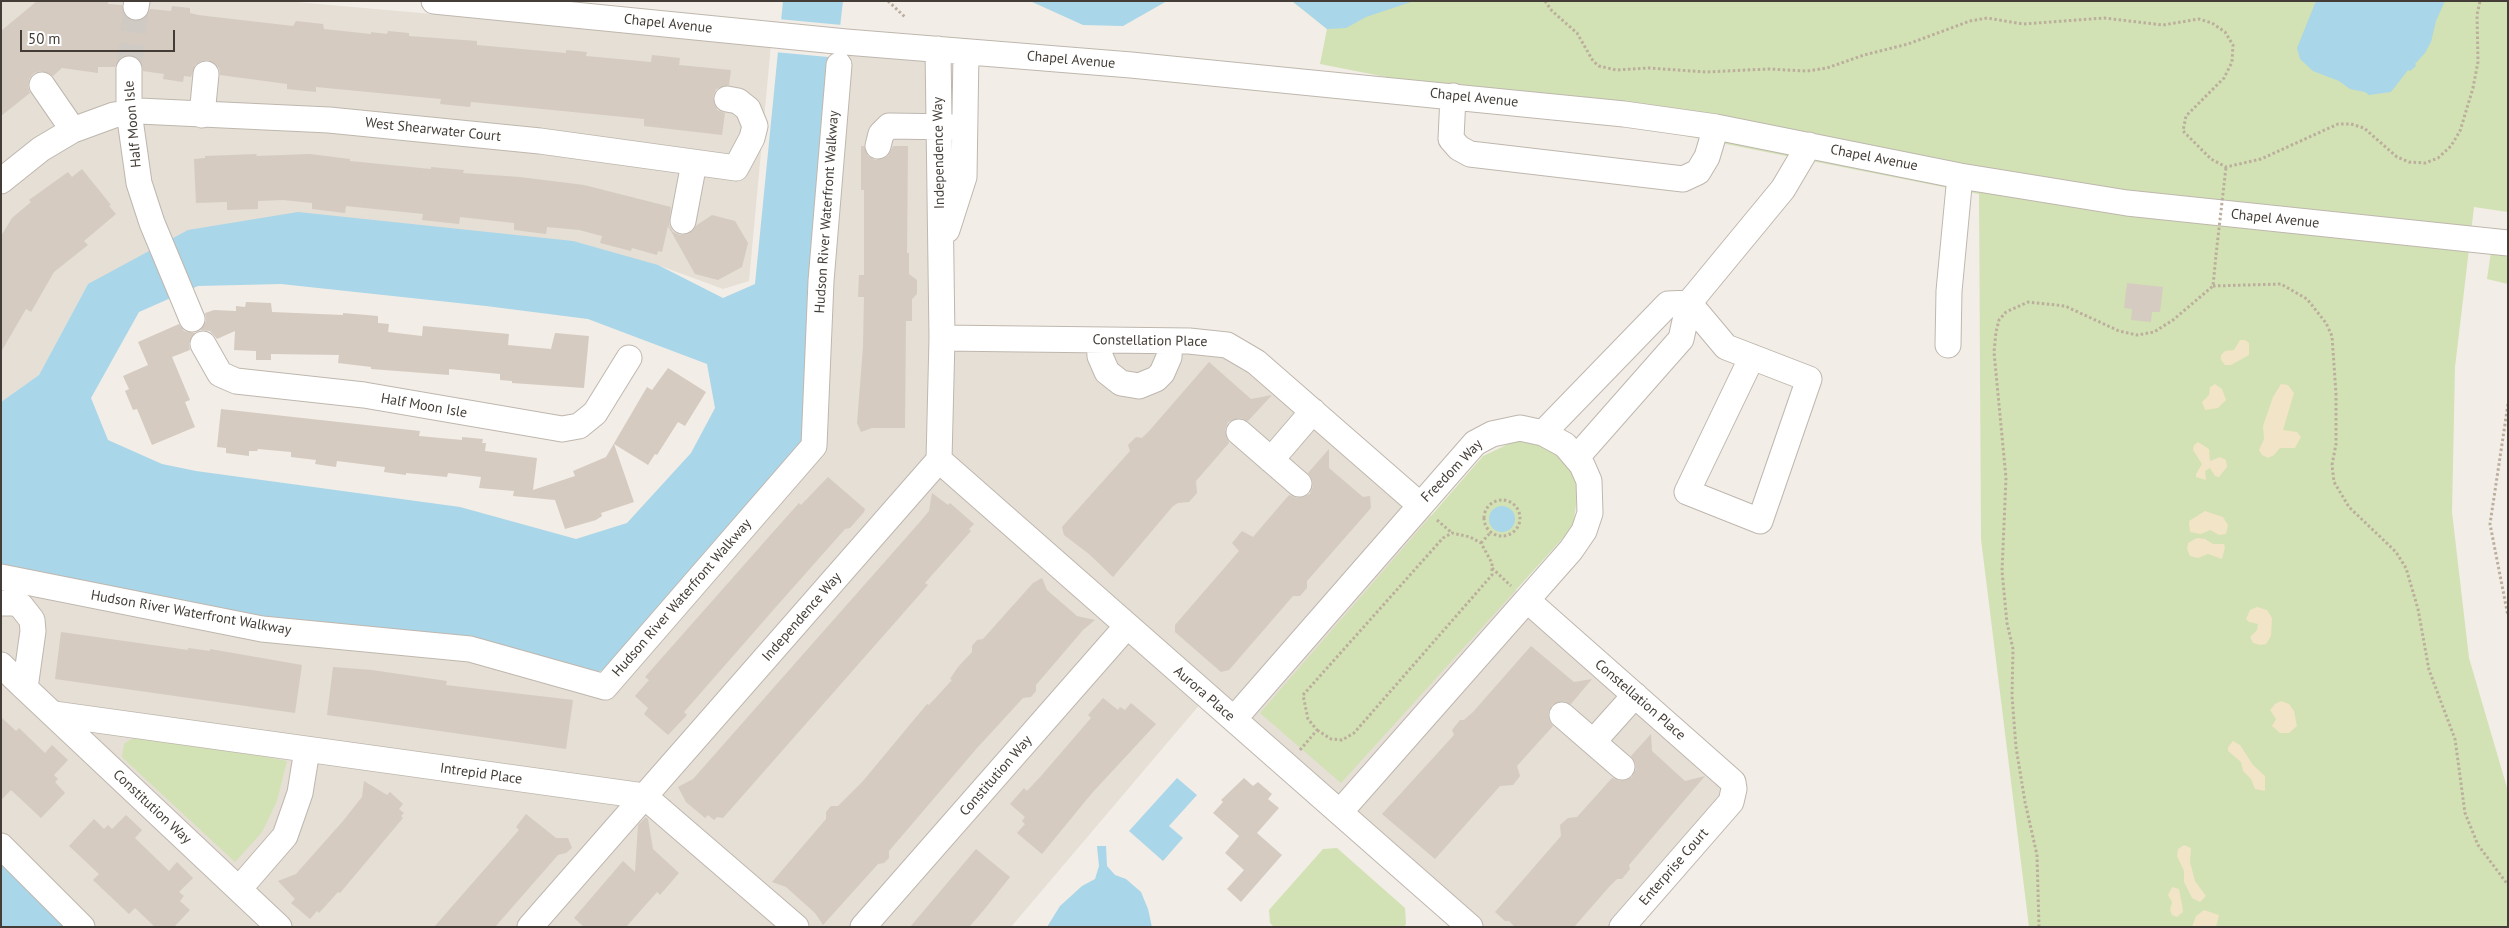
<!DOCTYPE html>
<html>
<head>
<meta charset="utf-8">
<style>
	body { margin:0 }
	#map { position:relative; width:2509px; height:928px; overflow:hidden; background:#f2ede7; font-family:"PT Sans",sans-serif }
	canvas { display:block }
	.frame { position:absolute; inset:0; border:2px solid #443d37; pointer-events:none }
	.scale { position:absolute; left:20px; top:30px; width:155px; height:22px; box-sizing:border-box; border:2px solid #443d37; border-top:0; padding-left:6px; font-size:15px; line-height:18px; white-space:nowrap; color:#443d37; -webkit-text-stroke:4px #fff; paint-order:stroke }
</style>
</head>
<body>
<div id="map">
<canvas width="2509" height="928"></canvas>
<div class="frame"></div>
<div class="scale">50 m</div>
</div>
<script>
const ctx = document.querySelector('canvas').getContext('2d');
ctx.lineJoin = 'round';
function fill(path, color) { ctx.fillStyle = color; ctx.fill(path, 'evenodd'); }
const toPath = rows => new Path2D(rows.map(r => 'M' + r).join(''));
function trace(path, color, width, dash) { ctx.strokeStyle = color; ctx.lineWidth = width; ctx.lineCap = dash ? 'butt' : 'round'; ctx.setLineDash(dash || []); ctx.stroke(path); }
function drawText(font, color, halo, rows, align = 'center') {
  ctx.font = font + ' "PT Sans",sans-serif'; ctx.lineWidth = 5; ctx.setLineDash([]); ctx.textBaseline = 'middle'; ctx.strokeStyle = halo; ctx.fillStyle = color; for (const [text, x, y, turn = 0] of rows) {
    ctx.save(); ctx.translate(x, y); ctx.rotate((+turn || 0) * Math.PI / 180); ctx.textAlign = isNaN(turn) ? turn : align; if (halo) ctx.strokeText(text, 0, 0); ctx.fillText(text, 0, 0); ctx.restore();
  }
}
fill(toPath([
	[1,1,285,1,771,44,749,281,723,289,658,265,88,284,39,375,1,402],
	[845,54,940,59,942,338,1205,341,1313,411,1733,782,1622,927,1470,927,1207,696,1011,927,82,927,1,849,1,586,471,656,609,693,820,447]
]), '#e5dfd6');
fill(toPath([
	[1292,1,2508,1,2508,212,2474,207,2455,367,2452,512,2469,658,2508,791,2508,927,2029,927,1981,539,1979,194,1320,64,1327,29],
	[2491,252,2508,257,2508,284,2487,279],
	[1521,438,1549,446,1571,470,1578,491,1573,527,1341,783,1260,713,1483,456],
	[140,733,287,761,277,801,262,832,235,862,122,757,124,744],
	[1337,848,1405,908,1406,924,1404,927,1274,927,1270,923,1269,910,1323,849]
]), '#d2e2b4');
fill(toPath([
	[2240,340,2245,340,2249,343,2249,355,2231,365,2225,365,2221,360,2221,355,2225,351,2234,350],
	[2215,384,2222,389,2226,400,2218,408,2205,410,2202,402,2209,395,2210,387],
	[2281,384,2288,385,2294,393,2283,430,2297,432,2301,437,2295,448,2280,448,2274,455,2268,458,2262,455,2259,450,2264,439,2263,426,2273,397],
	[2198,442,2209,449,2210,461,2220,457,2226,460,2227,467,2219,477,2215,476,2210,468,2205,471,2206,480,2196,477,2196,474,2202,464,2193,450,2194,445],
	[2205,511,2223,517,2228,525,2226,534,2219,535,2210,530,2201,534,2190,532,2189,521],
	[2197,538,2205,539,2213,544,2224,544,2225,547,2222,559,2208,554,2198,558,2190,556,2187,549,2188,543],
	[2257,607,2267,610,2272,618,2271,636,2266,644,2260,645,2253,643,2250,637,2257,630,2258,624,2249,622,2246,619,2250,610],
	[2281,701,2289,704,2294,711,2297,726,2289,733,2280,733,2272,726,2276,719,2270,710,2275,704],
	[2233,741,2240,745,2253,765,2265,776,2265,791,2255,789,2251,779,2243,771,2241,762,2228,751,2228,747],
	[2184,845,2191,848,2190,862,2195,881,2206,896,2200,902,2192,898,2184,882,2184,871,2177,856,2178,849],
	[2172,887,2179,889,2182,904,2183,912,2177,917,2172,915,2170,910,2172,902,2168,895],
	[2204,910,2219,915,2216,927,2192,927,2196,916]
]), '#f2e4c7');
fill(toPath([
	[783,1,843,1,836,62,808,439,609,667,596,673,233,614,1,569,1,402,39,375,88,284,188,230,298,212,573,241,658,265,723,298,755,284],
	[281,284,486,306,588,319,707,364,715,408,691,453,627,523,576,539,460,507,196,471,162,464,108,440,91,398,139,312,198,286],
	[1030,1,1167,1,1123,26,1083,25],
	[1292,1,1414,1,1366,17,1346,28,1327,29],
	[2316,1,2445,1,2436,21,2431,42,2425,53,2415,64,2416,66,2410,71,2408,70,2391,92,2369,95,2365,92,2350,89,2339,81,2313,71,2300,59,2297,48],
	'1489 519a13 13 0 1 1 26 0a13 13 0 1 1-26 0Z',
	[1177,778,1197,795,1169,826,1183,838,1163,861,1129,831],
	[1097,846,1106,846,1107,866,1115,875,1126,879,1141,892,1148,909,1152,927,1047,927,1060,906,1082,886,1095,879,1099,866],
	[1,854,75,927,1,927]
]), '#a9d6e8');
fill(toPath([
	[778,19,842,25,839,58,774,52]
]), '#f2ede7');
fill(toPath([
	[37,1,108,1,108,4,122,5,127,18,134,21,147,16,150,9,171,11,172,6,190,8,190,13,198,15,293,26,296,21,323,24,324,29,371,34,371,32,387,34,388,31,409,33,409,36,477,41,477,45,566,53,566,50,587,52,586,56,651,62,652,55,680,58,679,65,731,70,729,85,716,89,713,97,717,110,725,113,722,135,644,126,644,119,471,102,470,107,440,104,441,99,316,87,316,92,287,89,287,84,220,75,219,68,208,60,201,61,195,65,191,77,184,76,183,82,163,79,164,74,143,71,141,61,129,55,121,57,115,67,98,67,98,73,62,68,53,76,41,71,34,73,29,79,28,87,30,93,1,116,1,31],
	[861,146,864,146,868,156,875,160,888,156,893,146,908,146,907,253,909,253,909,274,917,280,917,294,912,299,912,321,906,321,905,428,872,428,861,432,857,423,863,347,864,297,858,297,859,275,864,275,864,190,861,190],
	[257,154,256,156,310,154,350,159,350,161,431,169,431,167,464,170,463,173,520,177,584,185,671,207,669,225,673,232,680,235,688,234,697,225,712,215,735,221,748,243,742,267,718,280,695,274,668,226,662,252,658,251,657,255,632,248,631,251,600,243,602,236,579,230,547,227,546,234,514,230,514,223,460,217,459,224,422,220,423,214,346,206,345,213,312,209,312,203,283,200,258,201,258,209,227,210,227,202,196,203,194,159,205,158,205,156],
	[82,169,111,205,109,206,116,214,84,241,88,245,54,272,31,312,26,309,1,352,1,236,12,218,31,202,29,200,68,172,72,177],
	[2127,283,2163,287,2160,312,2152,312,2151,322,2131,320,2132,309,2124,308],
	[246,302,271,303,272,312,343,315,343,313,378,316,378,323,389,324,388,332,422,336,423,326,509,334,508,345,551,349,555,333,589,336,584,388,512,383,512,381,500,380,500,374,449,369,449,375,371,369,371,367,338,363,339,355,271,354,271,360,256,360,256,351,234,350,235,331,217,339,210,331,200,330,206,321,205,313,214,310,236,311,236,306,245,307],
	[179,324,184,331,195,333,189,343,190,350,172,357,190,400,185,402,195,427,152,445,137,409,133,410,125,391,129,389,123,376,148,365,138,342],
	[1209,362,1251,399,1272,395,1248,421,1241,418,1228,422,1225,430,1229,443,1196,481,1197,493,1189,502,1178,503,1173,506,1113,577,1089,554,1064,535,1062,527,1130,451,1128,445,1136,437,1142,438,1150,430],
	[668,368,706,392,685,426,678,422,657,455,655,454,648,465,614,444,634,502,601,513,602,516,596,520,565,529,555,500,513,496,514,491,479,488,481,477,448,473,447,477,406,473,406,475,384,472,385,467,337,461,336,467,315,464,316,460,291,457,291,452,258,449,257,451,249,451,249,456,226,453,226,448,217,447,221,409,420,431,419,436,462,440,462,437,483,439,482,443,486,443,485,451,537,458,533,490,575,476,573,471,606,457,647,387,652,390],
	[1329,449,1329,468,1363,497,1370,496,1371,508,1307,581,1307,588,1300,596,1293,596,1229,670,1221,672,1175,632,1175,625,1239,551,1232,543,1242,531,1253,537,1289,495,1297,498,1310,494,1313,486,1312,479,1308,473],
	[828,477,865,509,864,512,850,528,845,529,775,608,684,712,687,715,668,735,644,714,648,708,635,696,649,680,645,677,774,531,799,503,801,505],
	[932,493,948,505,950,503,974,524,969,529,971,531,925,583,928,585,723,818,717,817,714,820,708,815,705,818,686,802,678,787,693,779,919,523,929,511],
	[1042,578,1047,590,1077,616,1095,620,1083,630,1036,685,1036,691,1031,697,1023,698,977,748,889,851,889,858,884,863,878,864,823,925,815,913,786,887,772,882,826,819,826,812,831,806,838,806,863,781,927,704,929,705,952,680,950,679,958,667,972,652,972,646,977,640,983,639,1033,583],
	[61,632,188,650,188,648,210,651,210,649,302,665,295,713,55,679],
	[1531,646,1574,682,1592,679,1571,704,1564,701,1552,705,1548,713,1549,720,1553,726,1517,766,1520,776,1513,785,1500,786,1435,859,1382,814,1454,735,1452,730,1460,720,1464,720,1473,712],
	[333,667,372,670,447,681,446,685,573,700,566,749,327,715],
	[1103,698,1118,710,1120,707,1125,710,1131,703,1156,724,1092,793,1042,854,1017,833,1025,824,1022,821,1025,817,1010,804,1024,788,1027,791,1041,776,1091,718,1088,715],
	[1,717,16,731,19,728,45,753,52,745,68,760,54,775,58,779,55,782,65,793,41,818,11,790,1,800],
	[1651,734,1652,751,1685,781,1705,776,1629,865,1630,869,1622,879,1617,879,1609,887,1574,927,1515,927,1509,921,1505,921,1495,912,1561,836,1560,825,1568,818,1577,817,1612,778,1620,781,1632,777,1636,769,1635,762,1631,756],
	[1244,778,1253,786,1258,782,1272,794,1268,799,1279,808,1257,833,1282,855,1241,902,1227,889,1244,870,1225,853,1239,836,1213,813,1223,802,1221,800],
	[364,781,387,795,390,792,403,804,399,809,404,813,401,816,403,818,340,893,338,892,319,913,317,911,310,919,291,903,295,899,278,881,296,874,343,821,362,797],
	[526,814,556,838,568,838,572,848,566,853,558,855,495,927,434,927,519,830,516,827],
	[126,815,142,830,135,838,169,871,177,862,193,878,179,892,184,896,180,901,190,910,174,927,155,927,135,908,129,914,93,880,99,874,69,846,94,819,104,829,108,825,112,829],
	[646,817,648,819,653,849,679,873,660,895,657,892,626,927,584,927,574,918,623,861,635,872,638,825],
	[976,849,1010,877,983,911,969,927,910,927]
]), '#d5cbc1');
trace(toPath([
	[129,69,136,7]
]), '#cfcac4', 25, [25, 12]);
const minor = toPath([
	[434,1,846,42,1131,65,1624,114,1716,127,1960,176,2127,203,2508,243],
	[136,7,137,1],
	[129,69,129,112,139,183,152,223,192,319],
	[42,85,73,130],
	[1453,96,1451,139,1459,148,1470,154,1683,179,1698,172,1707,157,1716,127],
	[202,115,206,74],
	[878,146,881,134,889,126,955,127],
	[1,181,41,149,73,130,114,115,139,111,329,120,540,141,736,168,752,138,755,126,748,109,738,101,727,99],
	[683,221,694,163],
	[947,230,964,177,966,52],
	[1689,303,1726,347,1752,357,1809,379,1760,521,1687,492,1752,357],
	[942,338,1189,341,1227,345,1256,362,1420,505],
	[1099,340,1100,356,1107,372,1121,383,1139,386,1156,379,1162,373,1169,357,1170,341],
	[203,344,220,374,236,381,364,395,562,429,579,426,595,413,629,358],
	[1948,345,1949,291,1960,176],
	[1239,432,1299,484],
	[1543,433,1668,304,1689,303],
	[1577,457,1681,339,1689,303,1783,189,1809,145],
	[939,460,1470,927],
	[1271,460,1313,411],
	[1,577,262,629,470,649,605,687,814,446,821,281,839,65],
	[1527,600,1733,782,1734,789,1731,802,1622,927],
	[1,603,15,603,21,606,32,620,33,631,25,688,1,665],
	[25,688,279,927],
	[54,714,644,796,796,927],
	[1562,715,1622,767],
	[1234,719,1475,443,1492,434,1520,428,1543,433,1565,445,1582,465,1589,481,1590,513,1584,531,1571,550,1340,812],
	[1593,742,1635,695],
	[1,846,82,927],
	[239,889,285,836,300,793,307,750],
	[530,927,939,460,942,338,938,49],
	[863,927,1127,626]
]);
trace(minor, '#bfb7ae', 27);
trace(toPath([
	[888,1,906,18],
	[1545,1,1552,11,1577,33,1593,61,1599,66,1616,70,1649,68,1706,72,1768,69,1807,71,1827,68,1864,55,1908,44,1970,21,1987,18,2023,24,2104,18,2163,25,2199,19,2212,23,2225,32,2233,45,2232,62,2224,78,2186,116,2183,131,2211,159,2226,167,2261,159,2338,124,2351,124,2364,128,2397,157,2409,162,2425,163,2438,158,2451,146,2460,131,2473,88,2478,62,2477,15,2480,1],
	[2213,286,2281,284,2307,299,2326,323,2332,336,2336,394,2336,444,2332,465,2334,482,2349,507,2396,552,2406,568,2418,609,2429,670,2455,739,2465,813,2478,845,2508,885],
	[2508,404,2490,524,2508,616],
	'1484 518a18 18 0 1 1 36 0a18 18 0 1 1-36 0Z',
	[1437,520,1452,533],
	[1481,543,1491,532],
	[1492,568,1511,586],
	[1300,750,1317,730,1308,719,1303,695,1443,538,1452,533,1470,537,1481,543,1492,563,1492,575,1354,733,1342,740,1331,739,1317,730],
	[2039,927,2037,855,2025,802,2016,747,2012,696,2013,649,2007,623,2002,571,2006,478,1994,352,1996,332,1999,320,2006,312,2028,302,2065,306,2119,331,2137,335,2154,332,2173,320,2213,286,2216,255]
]), '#bcae9d', 3, [2.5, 2.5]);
trace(minor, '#fff', 25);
trace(toPath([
	[2216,255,2226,167]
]), '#bcae9d', 3, [2.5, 2.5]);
drawText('14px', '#443d37', '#fff', [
	["Chapel Avenue",668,24,6],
	["Chapel Avenue",1071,60,5],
	["Chapel Avenue",1474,98,6],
	["Half Moon Isle",133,124,-95],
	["West Shearwater Court",433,130,6],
	["Independence Way",939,153,-91],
	["Chapel Avenue",1874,158,11],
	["Hudson River Waterfront Walkway",827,212,-86],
	["Chapel Avenue",2275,219,6],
	["Constellation Place",1150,341,1],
	["Half Moon Isle",424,406,10],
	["Freedom Way",1452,471,-46],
	["Hudson River Waterfront Walkway",682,598,-49],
	["Hudson River Waterfront Walkway",191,613,10],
	["Independence Way",802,617,-49],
	["Aurora Place",1204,694,41],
	["Constellation Place",1640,700,41],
	["Intrepid Place",481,774,8],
	["Constitution Way",996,776,-49],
	["Constitution Way",152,807,43],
	["Enterprise Court",1674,867,-49]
]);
</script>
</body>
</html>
